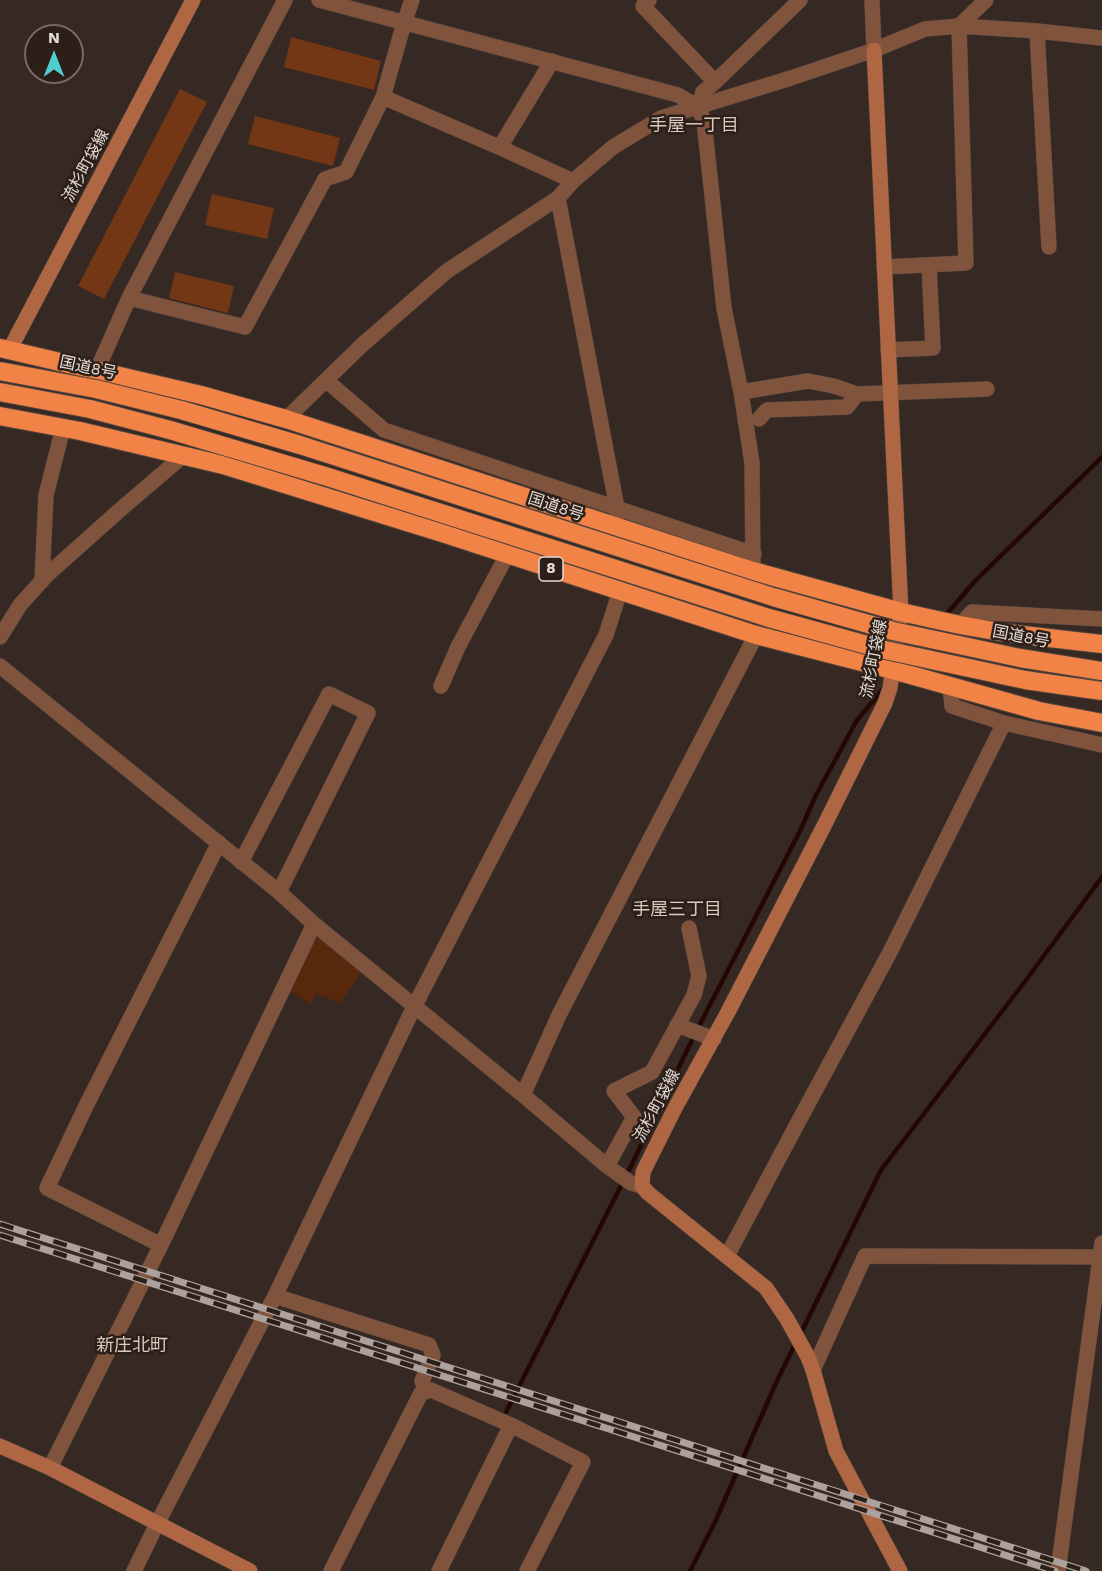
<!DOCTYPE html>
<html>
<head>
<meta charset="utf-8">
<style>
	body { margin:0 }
	#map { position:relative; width:1102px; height:1571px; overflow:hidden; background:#362822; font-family:"Work Sans",sans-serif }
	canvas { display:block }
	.north { position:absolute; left:24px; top:24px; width:60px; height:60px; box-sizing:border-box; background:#2c1f18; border:2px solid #756a64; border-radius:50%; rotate:0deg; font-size:16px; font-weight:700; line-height:24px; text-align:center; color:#e3dad6 }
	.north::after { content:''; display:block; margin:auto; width:21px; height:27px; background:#52cdcf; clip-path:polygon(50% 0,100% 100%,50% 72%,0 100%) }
</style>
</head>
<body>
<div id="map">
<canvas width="1102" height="1571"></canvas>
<div class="north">N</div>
</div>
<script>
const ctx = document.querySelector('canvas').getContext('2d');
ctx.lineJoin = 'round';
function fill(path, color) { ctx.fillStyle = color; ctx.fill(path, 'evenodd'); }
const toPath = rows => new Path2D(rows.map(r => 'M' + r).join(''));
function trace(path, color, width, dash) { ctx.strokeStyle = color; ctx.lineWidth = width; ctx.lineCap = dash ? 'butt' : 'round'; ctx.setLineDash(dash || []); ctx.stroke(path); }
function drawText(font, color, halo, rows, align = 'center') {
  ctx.font = font + ' "Work Sans","Noto Sans JP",sans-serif'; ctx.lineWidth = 5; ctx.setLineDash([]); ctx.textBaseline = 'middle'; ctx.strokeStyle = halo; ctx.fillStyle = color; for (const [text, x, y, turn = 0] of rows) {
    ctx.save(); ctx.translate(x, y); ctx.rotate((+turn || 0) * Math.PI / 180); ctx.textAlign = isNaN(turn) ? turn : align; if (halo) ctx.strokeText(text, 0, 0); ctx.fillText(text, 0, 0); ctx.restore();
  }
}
fill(toPath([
	[321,938,361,972,340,1003,316,994,311,1004,288,990,310,939]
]), '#58280c');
trace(toPath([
	[945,616,975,581,1102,457],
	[698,1028,800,831,815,797,857,720,885,687],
	[800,1335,881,1170,1026,980,1102,877],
	[506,1412,630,1168,694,1036],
	[690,1571,715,1522,776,1383,796,1342]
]), '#240700', 4.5);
fill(toPath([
	[291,37,381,61,374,90,284,67],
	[180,89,207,102,104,299,78,286],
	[255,116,340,138,333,166,248,144],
	[212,194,274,208,267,239,205,225],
	[175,272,234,286,228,313,169,298]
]), '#733716');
const street = toPath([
	[319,0,678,95,698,107],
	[649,0,643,6,715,82],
	[872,0,874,50],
	[1037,31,1049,247],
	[383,97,501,148,573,181],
	[500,147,552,61],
	[558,198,617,508,617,516],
	[884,267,966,263,959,26,986,0],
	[129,298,245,327,325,179,346,172,383,97,404,23,412,0],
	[888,350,933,348,929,265],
	[97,370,129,298,285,0],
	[327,381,384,430,754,554],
	[741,392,808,381,834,386,857,394,987,389],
	[286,419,362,345,447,271,558,198,573,181,613,147,661,118,791,78,874,50,925,29,959,26,1037,31,1102,38],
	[759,419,767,410,847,407,857,394],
	[753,571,752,463,741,392,724,308,704,121,698,107,703,92,715,82,800,0],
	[42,581,46,495,63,428],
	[960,625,972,612,1102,619],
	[0,637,20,605,47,575,121,509,184,455],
	[0,666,279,892,314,924,523,1095,607,1166,631,1183,642,1186],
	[441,686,458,647,507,555],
	[950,687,952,706,1004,723,1102,745],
	[241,862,329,694,368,713,279,892],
	[677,1025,714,1039],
	[523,1095,559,1015,756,635],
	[607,1166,634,1117,614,1091,652,1072,694,995,699,976,689,928],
	[161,1245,47,1188,86,1106,219,843],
	[727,1256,795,1128,890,952,1004,723],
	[275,1296,429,1345,433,1355,422,1381,426,1391],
	[813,1370,865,1256,1102,1257],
	[50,1468,161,1245,314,924],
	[134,1571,157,1524,275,1296,414,1007,606,635,620,591],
	[331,1571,421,1393,431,1390,511,1425,583,1462,527,1571],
	[439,1571,511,1425],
	[1058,1571,1102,1243]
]);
const secondary = toPath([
	[874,50,901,612,890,688,885,703,825,824,728,1012,675,1108,643,1172,642,1186,648,1193,766,1288,787,1319,808,1357,813,1370,836,1451,900,1571],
	[10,349,193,0],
	[0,1446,50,1468,250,1571]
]);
const highway = toPath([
	[0,348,201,395,286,419,753,571,901,612,960,625,1006,633,1102,644],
	[0,416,80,431,223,465,445,534,756,635,893,670,1039,711,1102,723]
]);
trace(street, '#52443f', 16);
trace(secondary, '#52443f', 16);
trace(highway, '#52443f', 20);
trace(street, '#80533c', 15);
trace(secondary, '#ae6742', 15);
trace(highway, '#f28346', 18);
const rail = toPath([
	[0,1224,1086,1571],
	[0,1235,1055,1571]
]);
trace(rail, '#aca19d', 7);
trace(rail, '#2c1f18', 4.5, [14]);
const highwayBridge = toPath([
	[0,371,96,389,181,410,300,445,773,597,893,631,1020,658,1102,671],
	[0,392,90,409,170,430,328,477,769,618,885,650,1025,680,1102,691]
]);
trace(highwayBridge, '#52443f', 20, []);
trace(highwayBridge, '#f28346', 18);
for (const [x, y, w] of [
	[551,569,24]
]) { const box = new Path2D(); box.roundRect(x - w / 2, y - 12, w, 24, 4.5); ctx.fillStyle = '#2c1f18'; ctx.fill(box); trace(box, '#e3dad6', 1.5); }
drawText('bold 15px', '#e3dad6', null, [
	["8",551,569]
]);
drawText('16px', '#e3dad6', '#2c1f18', [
	["流杉町袋線",86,166,-62],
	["国道8号",88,368,12],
	["国道8号",556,507,18],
	["国道8号",1021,637,11],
	["流杉町袋線",874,659,-79],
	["流杉町袋線",657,1106,-62]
]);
drawText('18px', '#d9c8bf', '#2c1f18', [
	["手屋一丁目",694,126],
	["手屋三丁目",677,910],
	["新庄北町",132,1346]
]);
</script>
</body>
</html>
